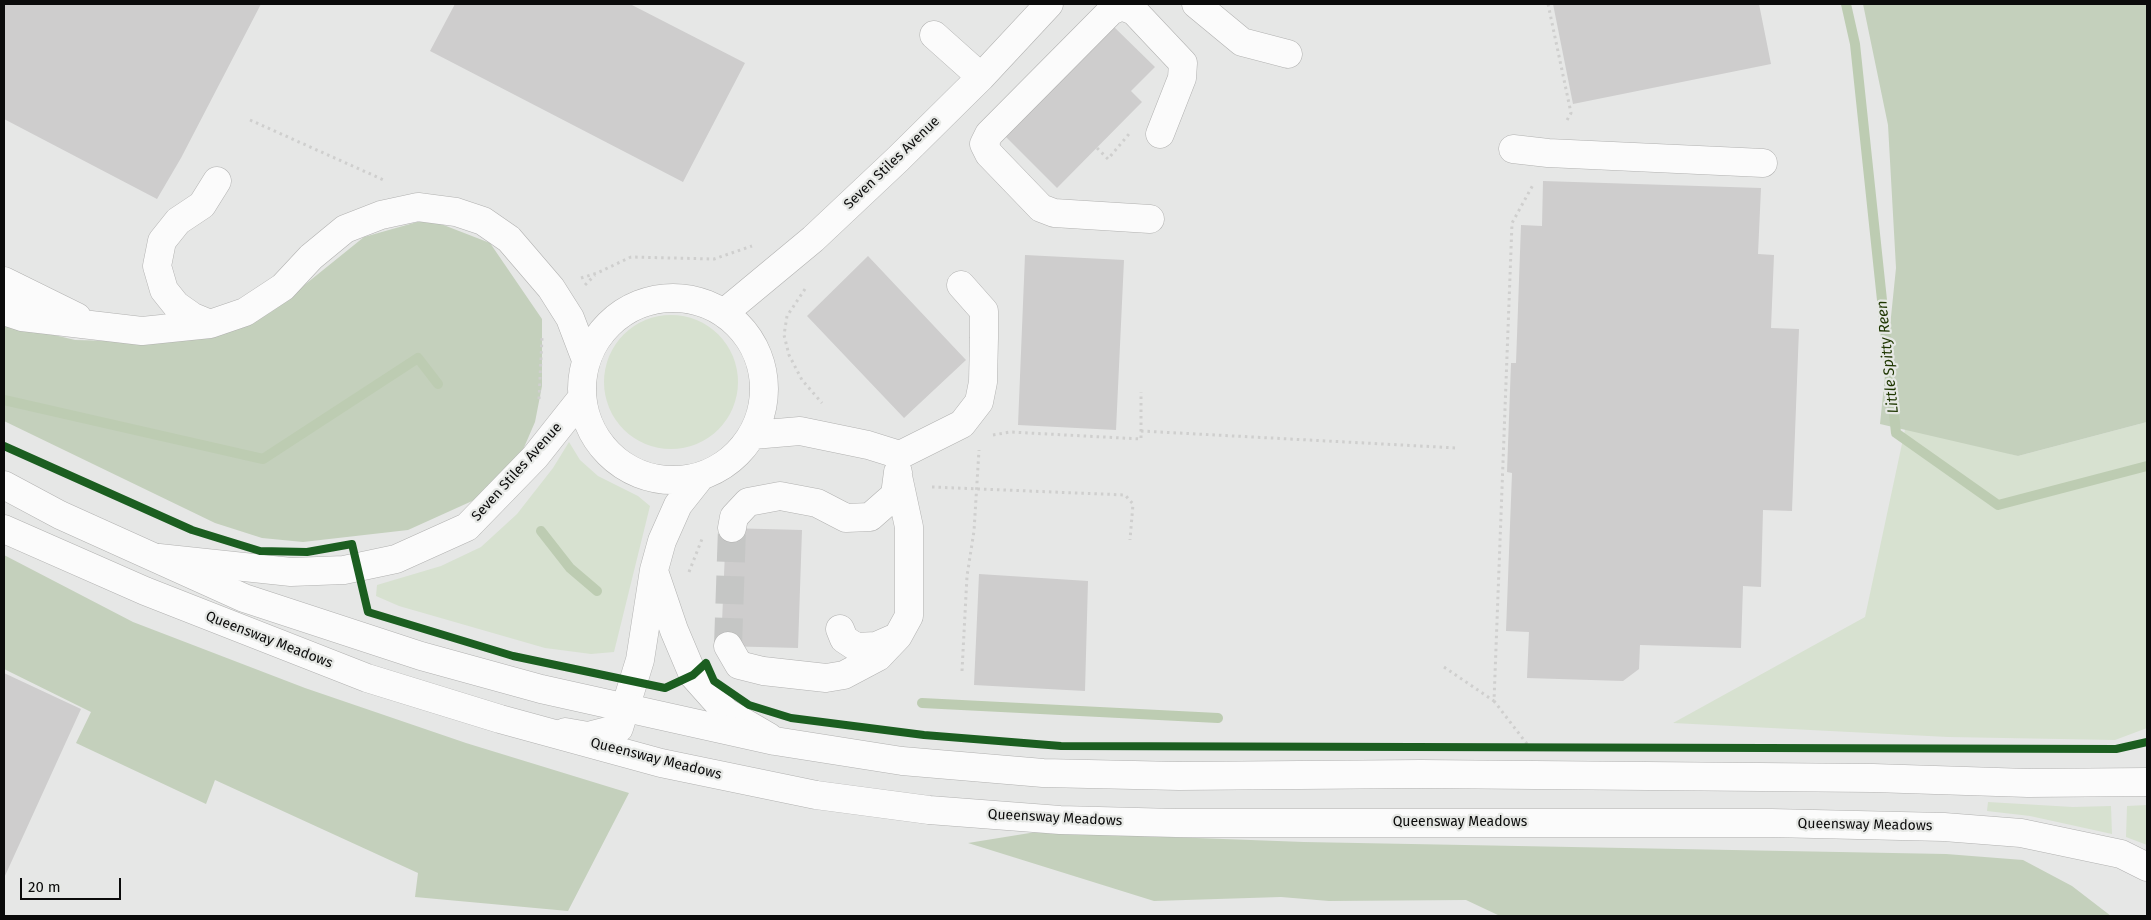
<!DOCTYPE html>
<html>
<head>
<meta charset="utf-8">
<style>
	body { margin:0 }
	#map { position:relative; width:2151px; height:920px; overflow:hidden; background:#e6e7e6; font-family:"Fira Sans",sans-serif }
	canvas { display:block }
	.frame { position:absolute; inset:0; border:5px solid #0b0b0b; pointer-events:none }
	.scale { position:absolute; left:20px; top:878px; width:101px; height:22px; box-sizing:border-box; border:2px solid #0b0b0b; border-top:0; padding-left:6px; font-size:15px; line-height:18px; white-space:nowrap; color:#0b0b0b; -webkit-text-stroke:4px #e6e8e5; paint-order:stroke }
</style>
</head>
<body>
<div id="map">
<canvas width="2151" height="920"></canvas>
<div class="frame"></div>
<div class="scale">20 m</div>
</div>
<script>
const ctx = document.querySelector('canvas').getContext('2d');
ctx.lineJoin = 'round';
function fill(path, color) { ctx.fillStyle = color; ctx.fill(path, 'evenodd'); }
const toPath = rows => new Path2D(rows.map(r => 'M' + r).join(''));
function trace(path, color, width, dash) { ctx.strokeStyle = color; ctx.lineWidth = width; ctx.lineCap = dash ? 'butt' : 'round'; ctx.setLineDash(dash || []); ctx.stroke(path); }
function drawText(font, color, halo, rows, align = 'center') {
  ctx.font = font + ' "Fira Sans",sans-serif'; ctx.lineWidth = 4.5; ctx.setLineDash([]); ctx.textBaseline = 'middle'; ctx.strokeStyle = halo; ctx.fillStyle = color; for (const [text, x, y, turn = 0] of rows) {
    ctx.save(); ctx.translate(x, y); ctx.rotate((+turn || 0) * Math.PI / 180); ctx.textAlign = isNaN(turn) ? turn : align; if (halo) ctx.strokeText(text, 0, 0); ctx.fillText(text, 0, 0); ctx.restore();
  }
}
fill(toPath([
	'604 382a67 67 0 1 1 134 0a67 67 0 1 1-134 0Z',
	[2147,422,2147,728,2115,740,1948,737,1673,723,1865,617,1906,425,2018,456],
	[569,442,580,460,598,476,638,496,650,506,614,652,591,654,545,648,399,606,376,596,377,585,441,566,481,547,517,514,553,468],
	[1988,802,2073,807,2111,806,2112,834,2030,816,1987,811],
	[2147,805,2147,845,2126,837,2127,806]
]), '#d7e1d0');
fill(toPath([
	[1863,4,2147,4,2147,422,2018,456,1880,424,1896,268,1888,125],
	[428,219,490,243,542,319,542,386,535,422,519,459,481,497,408,530,303,542,262,538,215,523,4,421,4,323,75,340,150,342,209,334,271,312,364,237],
	[4,555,133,622,305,688,466,743,629,793,568,911,415,897,418,873,215,780,206,804,76,743,91,712,4,669],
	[1036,832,1304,842,1946,854,2023,860,2072,886,2111,916,1500,916,1466,900,1329,901,1281,897,1154,901,968,843]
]), '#c4d0bc');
trace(toPath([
	[1846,4,1855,44,1896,433,1998,505,2147,466],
	[4,400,263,459,418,358,438,384],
	[541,531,570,568,597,591],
	[922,703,1218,718]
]), '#bdccb2', 10);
fill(toPath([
	[4,4,261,4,181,158,157,199,4,119],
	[455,4,630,4,745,63,683,182,430,51],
	[1553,4,1759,4,1771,64,1573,104],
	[1112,25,1155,67,1131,91,1142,102,1057,188,1003,134],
	[1543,181,1761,188,1758,254,1774,255,1771,328,1799,329,1792,511,1763,510,1761,587,1743,586,1741,648,1640,645,1639,669,1623,681,1527,678,1529,632,1506,631,1512,473,1507,472,1511,363,1516,363,1521,225,1542,226],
	[1025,255,1124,260,1116,430,1018,425],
	[868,256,966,360,904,418,807,316],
	[726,528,802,530,798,648,721,646],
	[979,574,1088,581,1085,691,974,685],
	[4,673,81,709,4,878]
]), '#cecdcd');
trace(toPath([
	[728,646,732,528]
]), '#c5c6c5', 28, [28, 14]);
const minor = toPath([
	[1196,4,1242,42,1288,54],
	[934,35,981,77],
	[1513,149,1548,153,1763,163],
	[217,181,202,205,178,221,162,241,157,266,164,290,176,305,193,317,210,324,245,312,283,287,311,257,345,229,381,215,418,207,456,212,483,221,509,239,551,288,570,318,586,360],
	[1150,219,1054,213,1041,208,989,154,984,144,989,134,1111,11,1122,6,1134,11,1183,63,1182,78,1160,134],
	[4,281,77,317],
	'582 389a91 91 0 1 1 182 0a91 91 0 1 1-182 0Z',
	[4,311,22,317,142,331,210,324],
	[725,312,813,239,898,159,981,77,1049,4],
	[753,435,800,431,868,445,900,455,962,424,979,402,983,382,984,338,984,311,961,285],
	[732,528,734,517,748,502,780,496,817,503,846,518,870,517,895,495,898,472],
	[159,558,291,572,344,570,396,559,467,527,535,457,581,399],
	[655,574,674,630,693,675,726,712,769,737],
	[840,629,844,639,856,647,876,646,892,639],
	[728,646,739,665,763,671,826,678,844,675,878,657,898,636,909,616,909,527,898,476],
	[565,732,588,736,619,728,640,660,654,570,662,541,678,505,701,476]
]);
const major = toPath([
	[4,485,60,515,244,598,421,656,541,689,775,741,902,761,1043,773,1179,776,1421,774,1873,778,2028,783,2147,782],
	[4,529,145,591,367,678,500,719,661,763,816,795,929,810,1060,820,1176,823,1771,823,1944,827,2021,833,2121,854,2147,867]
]);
trace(minor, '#b1b1b0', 29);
trace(major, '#b1b1b0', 29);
trace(toPath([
	[1548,4,1571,113,1566,122],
	[250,120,386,181],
	[1097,148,1108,159,1129,134],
	[581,278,597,273,631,257,714,259,752,246],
	[585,285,595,275],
	[805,289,787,316,784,335,789,355,802,380,822,403],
	[539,399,542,338],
	[1141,431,1457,448],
	[993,435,1010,432,1141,439,1141,392],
	[932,487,1125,495,1133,504,1130,540],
	[689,572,702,539],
	[1444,667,1494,701],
	[962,671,967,576,974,531,979,450],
	[1527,744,1494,701,1512,223,1534,183]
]), '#cfcfce', 3, [2.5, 4]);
trace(minor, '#fbfbfb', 28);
trace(major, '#fbfbfb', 28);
trace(toPath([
	[4,446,192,530,260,551,307,552,352,544,368,612,513,656,665,688,693,675,706,663,714,681,749,705,791,718,924,735,1061,746,2116,749,2147,742]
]), '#1b5e20', 8);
drawText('14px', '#0b0b0b', '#e6e8e5', [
	["Seven Stiles Avenue",892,163,-44],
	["Seven Stiles Avenue",517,472,-48],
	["Queensway Meadows",269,640,21],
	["Queensway Meadows",656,759,14],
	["Queensway Meadows",1055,818,3],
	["Queensway Meadows",1460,822],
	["Queensway Meadows",1865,825,1]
]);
drawText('italic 15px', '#1e3600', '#e6e8e5', [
	["Little Spitty Reen",1888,357,-96]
]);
</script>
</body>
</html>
